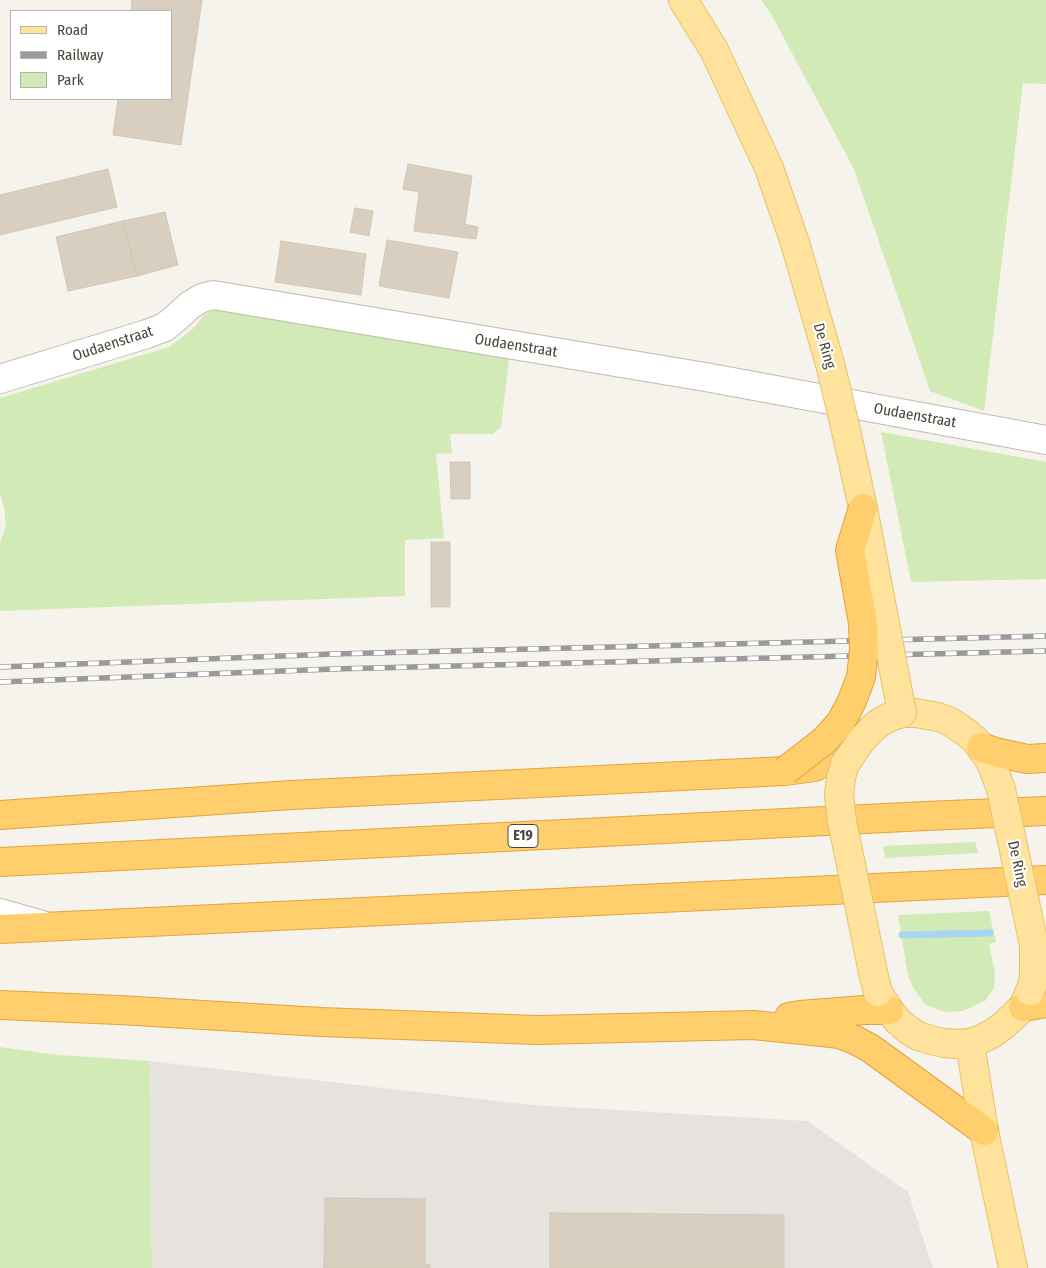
<!DOCTYPE html>
<html>
<head>
<meta charset="utf-8">
<style>
	body { margin:0 }
	#map { position:relative; width:1046px; height:1268px; overflow:hidden; background:#f6f3ec; font-family:"Fira Sans Condensed",sans-serif }
	canvas { display:block }
	.legend { position:absolute; left:10px; top:10px; width:162px; height:90px; box-sizing:border-box; background:#fff; border:1px solid #b7b4b0; margin:0; padding:6px 9px; list-style:none; font-size:15px; color:#4b4439 }
	.legend li { display:flex; align-items:center; gap:10px; height:25px }
	.legend b { width:25px; border:1px solid #b7b4b0 }
</style>
</head>
<body>
<div id="map">
<canvas width="1046" height="1268"></canvas>
<ul class="legend">
<li><b style="height:6px;background:#ffe39c"></b>Road</li>
<li><b style="height:6px;background:#9a9a9a"></b>Railway</li>
<li><b style="height:14px;background:#d2eab5"></b>Park</li>
</ul>
</div>
<script>
const ctx = document.querySelector('canvas').getContext('2d');
ctx.lineJoin = 'round';
function fill(path, color) { ctx.fillStyle = color; ctx.fill(path, 'evenodd'); }
const toPath = rows => new Path2D(rows.map(r => 'M' + r).join(''));
function trace(path, color, width, dash) { ctx.strokeStyle = color; ctx.lineWidth = width; ctx.lineCap = dash ? 'butt' : 'round'; ctx.setLineDash(dash || []); ctx.stroke(path); }
function drawText(font, color, halo, rows, align = 'center') {
  ctx.font = font + ' "Fira Sans Condensed",sans-serif'; ctx.lineWidth = 4.5; ctx.setLineDash([]); ctx.textBaseline = 'middle'; ctx.strokeStyle = halo; ctx.fillStyle = color; for (const [text, x, y, turn = 0] of rows) {
    ctx.save(); ctx.translate(x, y); ctx.rotate((+turn || 0) * Math.PI / 180); ctx.textAlign = isNaN(turn) ? turn : align; if (halo) ctx.strokeText(text, 0, 0); ctx.fillText(text, 0, 0); ctx.restore();
  }
}
fill(toPath([
	[149,1061,531,1105,807,1121,908,1192,933,1268,152,1268]
]), '#e6e2dd');
fill(toPath([
	[761,0,1046,0,1046,84,1023,83,984,411,930,391,854,169,771,14],
	[216,309,505,355,509,359,501,427,492,434,450,434,452,453,436,454,444,538,405,540,405,596,0,611,0,542,6,526,4,507,0,494,0,398,169,347,193,329,204,315],
	[881,432,1046,462,1046,579,911,582],
	[975,842,978,853,885,858,883,846],
	[989,911,996,942,989,944,995,973,994,988,985,1001,962,1011,945,1012,926,1005,915,991,908,976,898,915],
	[0,1047,58,1055,149,1061,152,1268,0,1268]
]), '#d2eab5');
trace(toPath([
	[902,935,990,933]
]), '#a9d4f2', 7);
const building = toPath([
	[132,0,202,0,181,145,113,135,118,99,171,99,171,11,131,11,132,0],
	[408,164,472,176,465,224,478,227,476,239,414,231,419,192,403,189,408,164],
	[108,169,117,207,0,235,0,195,108,169],
	[355,208,373,211,369,236,350,232,355,208],
	[165,212,178,265,137,276,123,221,165,212],
	[123,221,137,276,68,291,56,237,123,221],
	[387,240,458,252,449,298,379,286,387,240],
	[281,241,366,254,361,295,275,282,281,241],
	[450,462,470,462,470,499,451,499,450,462],
	[431,542,450,542,450,607,431,607,431,542],
	[325,1198,425,1199,425,1265,430,1265,430,1268,324,1268,325,1198],
	[550,1213,784,1215,784,1268,550,1268,550,1213]
]);
fill(building, '#d8cfc1');
trace(building, '#d3c7b4', 1);
const minor = toPath([
	[0,379,147,334,165,327,177,317,190,305,202,298,213,295,711,378,1046,440],
	[0,913,42,925]
]);
const major = toPath([
	[683,0,714,50,769,168,795,243,830,364],
	[845,426,863,508],
	[902,713,916,713,938,717,949,721,967,733,975,740,987,756,992,765,1001,789],
	[878,992,889,1010,898,1021,907,1029,918,1036,931,1040,944,1043,956,1044,970,1043,982,1039,993,1033,1004,1025,1023,1007,1030,991],
	[970,1043,984,1131,1013,1268]
]);
const highway = toPath([
	[981,747,995,752,1027,759,1046,758],
	[0,815,291,795,785,771,815,767,868,732],
	[0,862,926,816,1046,811],
	[0,929,1046,880],
	[0,1005,119,1010,321,1022,537,1030,753,1025,822,1032,839,1034,855,1040,870,1048,984,1131],
	[1023,1007,1046,1003],
	[789,1017,800,1015,864,1010,889,1010]
]);
trace(minor, '#c2bbae', 30);
trace(major, '#e6c16a', 30);
trace(highway, '#e0a43c', 30);
trace(minor, '#fff', 28);
trace(major, '#ffe39c', 28);
trace(highway, '#ffcf6e', 28);
const rail = toPath([
	[0,667,333,654,1046,636],
	[0,682,334,669,1046,651]
]);
trace(rail, '#9a9a9a', 5.5);
trace(rail, '#fff', 4, [11]);
const majorBridge = toPath([
	[830,364,845,426],
	[863,508,902,713,890,717,879,723,872,729,860,742,845,764,841,778,839,795,842,821,874,977,878,992],
	[1001,789,1034,945,1034,971,1033,983,1030,991]
]);
const highwayBridge = toPath([
	[785,771,825,740,841,722,852,701,861,677,864,650,863,623,850,550,863,508]
]);
trace(majorBridge, '#e6c16a', 30, []);
trace(highwayBridge, '#e0a43c', 30, []);
trace(majorBridge, '#ffe39c', 28);
trace(highwayBridge, '#ffcf6e', 28);
for (const [x, y, w] of [
	[523,836,30]
]) { const box = new Path2D(); box.roundRect(x - w / 2, y - 11.5, w, 23, 4); ctx.fillStyle = '#fff'; ctx.fill(box); trace(box, '#4b4439', 1); }
drawText('bold 14px', '#4b4439', null, [
	["E19",523,836]
]);
drawText('15px', '#4b4439', '#fff', [
	["Oudaenstraat",113,344,-18],
	["Oudaenstraat",516,346,9],
	["De Ring",824,346,74],
	["Oudaenstraat",915,416,10],
	["De Ring",1017,864,78]
]);
</script>
</body>
</html>
